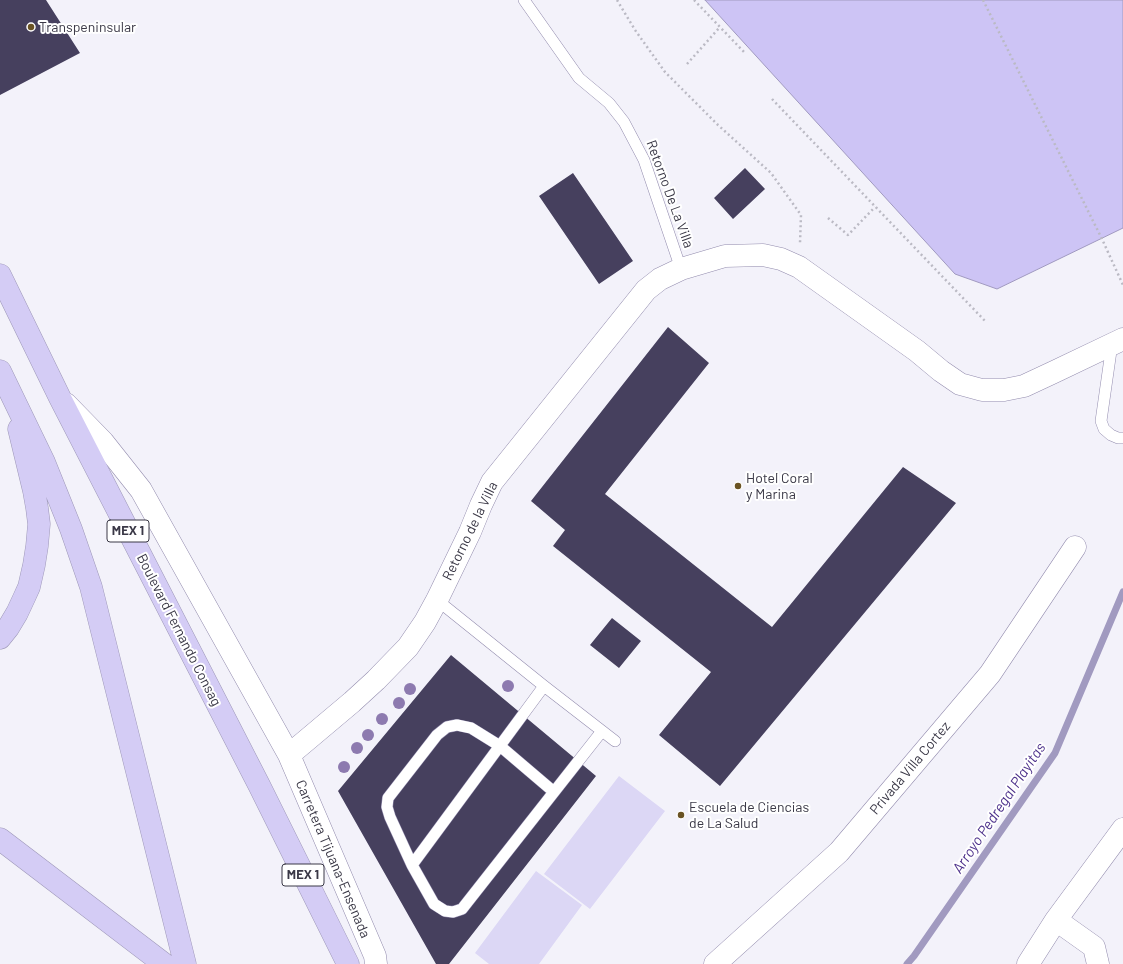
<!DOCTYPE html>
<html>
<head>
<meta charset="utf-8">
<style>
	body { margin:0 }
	canvas { display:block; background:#f3f2fa }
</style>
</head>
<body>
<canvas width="1123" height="964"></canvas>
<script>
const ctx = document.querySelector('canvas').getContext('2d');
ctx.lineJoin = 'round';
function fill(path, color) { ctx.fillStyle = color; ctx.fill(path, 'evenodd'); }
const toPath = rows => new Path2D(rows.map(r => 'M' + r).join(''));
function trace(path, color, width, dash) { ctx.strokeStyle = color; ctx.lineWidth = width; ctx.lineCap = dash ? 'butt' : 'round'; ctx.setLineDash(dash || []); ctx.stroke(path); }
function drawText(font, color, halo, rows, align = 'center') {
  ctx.font = font + ' Barlow,sans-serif'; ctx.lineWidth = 4; ctx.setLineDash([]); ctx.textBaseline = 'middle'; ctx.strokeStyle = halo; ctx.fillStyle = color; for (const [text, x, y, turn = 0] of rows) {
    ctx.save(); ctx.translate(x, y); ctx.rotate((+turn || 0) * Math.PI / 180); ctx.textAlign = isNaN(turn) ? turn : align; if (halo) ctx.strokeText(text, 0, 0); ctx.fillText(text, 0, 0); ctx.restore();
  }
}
fill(toPath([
	[619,776,665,811,590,909,544,874],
	[536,871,582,905,539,964,489,964,475,953]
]), '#dcd7f5');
const water = toPath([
	[705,0,1123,0,1123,228,997,289,955,274,705,0]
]);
fill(water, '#cdc4f5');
trace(water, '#a19ac0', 1);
trace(toPath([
	[907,964,914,956,1055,753,1123,592]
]), '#a19ac0', 7);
fill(toPath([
	[0,0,46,0,80,53,0,95],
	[745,168,765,189,733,219,714,198],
	[573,173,633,261,599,284,539,196],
	[668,327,709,363,605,494,772,627,903,467,956,503,720,786,659,735,711,672,553,546,565,530,531,501],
	[612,618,641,641,619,668,590,645],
	[451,655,596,776,449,964,436,964,338,791]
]), '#46405e');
const lane = toPath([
	[524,0,579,78,609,103,624,122,644,160,681,269],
	[1112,344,1101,421,1104,429,1111,435,1118,438,1123,438],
	[437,600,544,686,615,741],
	[457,725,471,728,500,746,554,792,462,909,453,912,445,911,434,904,412,865,390,817,387,807,388,798,437,735,447,727,457,725],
	[554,792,602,731],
	[412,865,544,686]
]);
const street = toPath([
	[66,404,103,442,141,490,289,755,375,956,376,964],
	[289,755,352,702,376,680,408,647,425,622,437,600,470,532,481,505,492,482,646,290,660,279,681,269,725,256,763,255,781,259,799,267,917,351,941,371,960,384,982,390,1004,390,1024,386,1054,372,1123,339],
	[1056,920,1094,947,1098,964],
	[715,964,839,852,990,674,1075,547],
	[1028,964,1056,920,1123,829]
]);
const highway = toPath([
	[0,275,60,398,259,785,348,964],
	[0,371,44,462,71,529,91,587,185,964],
	[0,638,8,628,17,613,24,598,29,587,34,565,37,546,39,524,37,508,34,491,19,429],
	[0,839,164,964]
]);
trace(lane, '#938cae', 12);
trace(street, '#938cae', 23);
trace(highway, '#9e98b8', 23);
trace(toPath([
	[617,0,635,30,665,72,718,125,771,173,801,215,800,243],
	[694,0,744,52],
	[983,0,1102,239,1123,285],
	[687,64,720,27],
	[772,99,986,322],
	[828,218,848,235,875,207]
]), '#bbbac4', 2.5, [2, 3]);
trace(lane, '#fff', 11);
trace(street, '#fff', 22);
trace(highway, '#d4ccf5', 22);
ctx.fillStyle = '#8d7aaf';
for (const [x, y] of [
	[508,686],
	[410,689],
	[399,703],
	[382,719],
	[368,735],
	[357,748],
	[344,767]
]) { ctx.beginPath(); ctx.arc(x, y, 6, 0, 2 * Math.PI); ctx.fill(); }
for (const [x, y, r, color] of [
	[31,27,4,"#6a5323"],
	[738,486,4,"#6a5323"],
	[681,815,4,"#6a5323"]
]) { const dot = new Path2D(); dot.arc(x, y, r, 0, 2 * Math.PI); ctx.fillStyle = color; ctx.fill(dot); trace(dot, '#fff', 1.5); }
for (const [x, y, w] of [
	[128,531,42],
	[303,875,42]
]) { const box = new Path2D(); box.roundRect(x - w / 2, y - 11, w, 22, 3); ctx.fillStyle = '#fff'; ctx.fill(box); trace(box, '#3a3846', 1); }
drawText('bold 13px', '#3a3846', null, [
	["MEX 1",128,531],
	["MEX 1",303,875]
]);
drawText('14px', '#3a3846', '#fff', [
	["Transpeninsular",39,27],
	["Hotel Coral",746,478],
	["y Marina",746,494],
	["Escuela de Ciencias",689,807],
	["de La Salud",689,823]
], 'left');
drawText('14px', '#3a3846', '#fff', [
	["Retorno De La Villa",670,194,70],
	["Retorno de la Villa",470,531,-64],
	["Boulevard Fernando Consag",179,630,63],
	["Privada Villa Cortez",910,768,-50],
	["Carretera Tijuana-Ensenada",333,859,67]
]);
drawText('italic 15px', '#4d318b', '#fff', [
	["Arroyo Pedregal Playitas",999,808,-56]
]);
</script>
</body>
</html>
